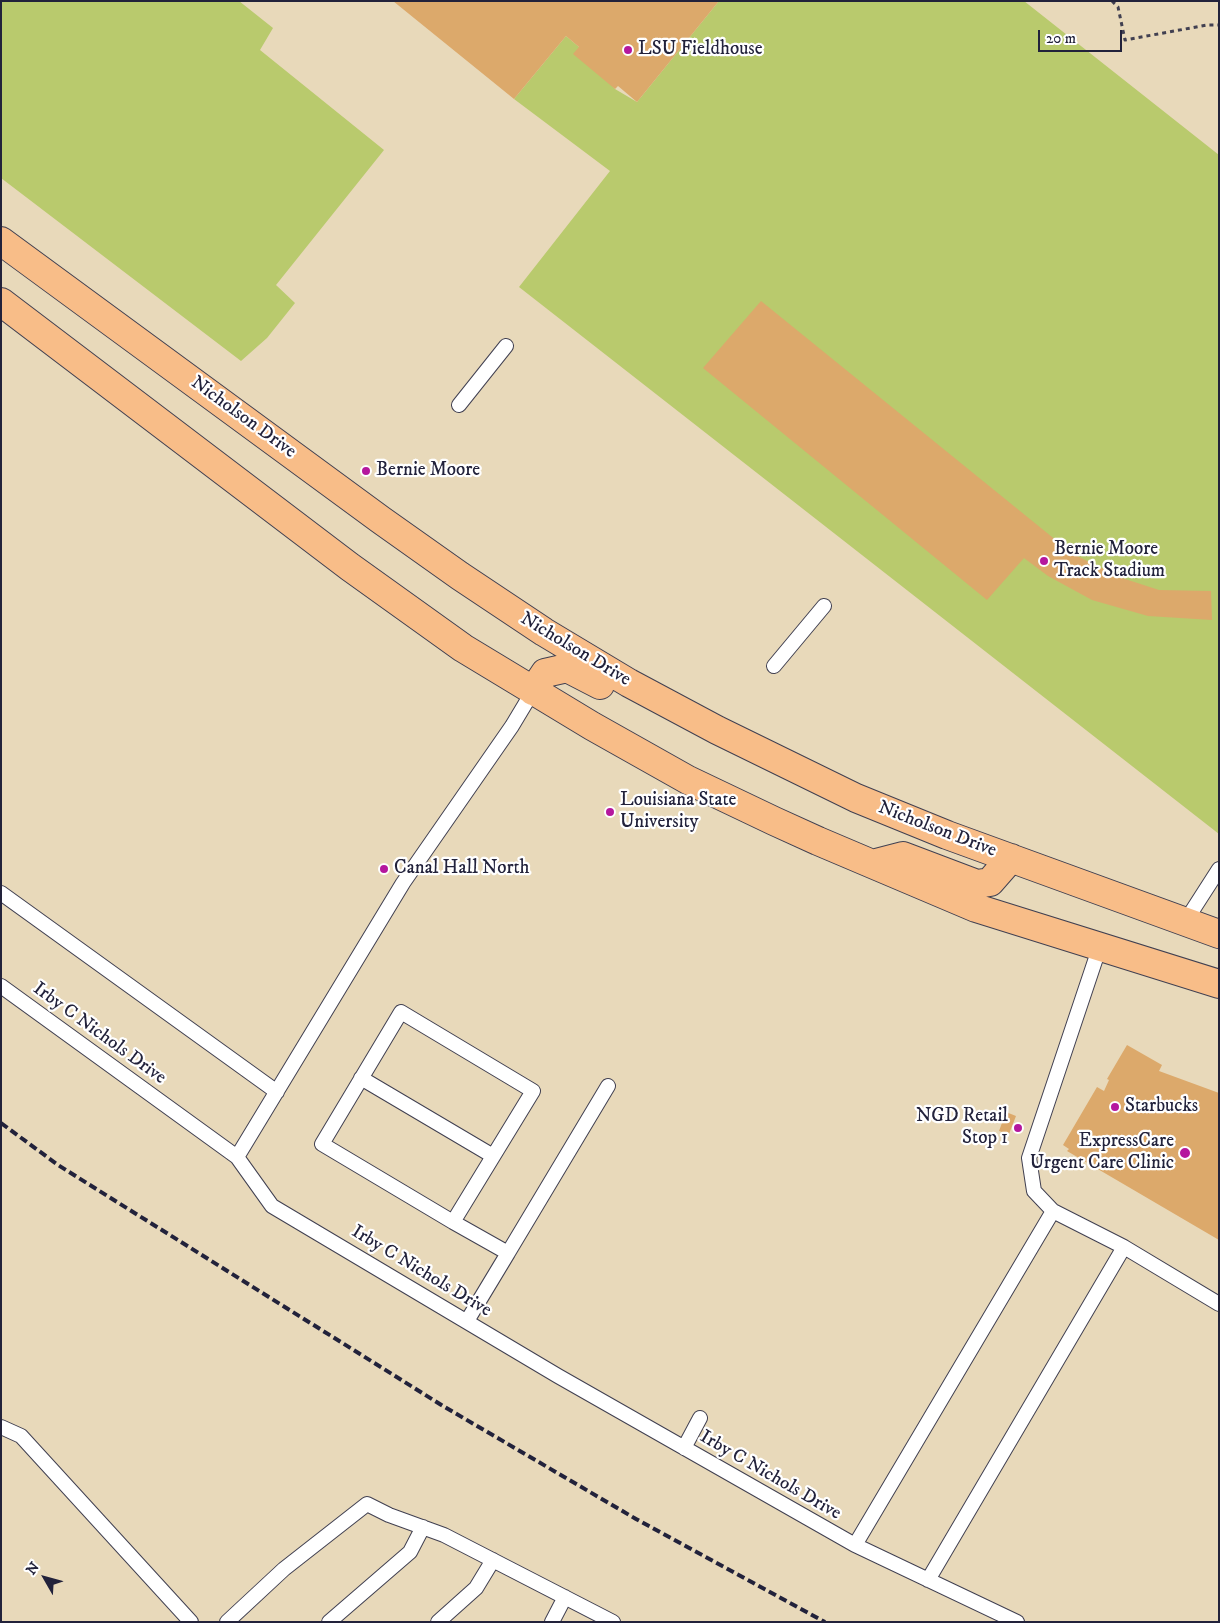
<!DOCTYPE html>
<html>
<head>
<meta charset="utf-8">
<style>
	body { margin:0 }
	#map { position:relative; width:1220px; height:1623px; overflow:hidden; background:#f0e8ce; font-family:"IM FELL DW Pica",serif }
	canvas { display:block }
	.frame { position:absolute; inset:0; border:2px solid #22223b; pointer-events:none }
	.north { position:absolute; left:20px; top:1553px; width:50px; height:50px; -webkit-text-stroke:4px #fff; paint-order:stroke; rotate:308deg; font-size:14px; font-weight:700; line-height:20px; text-align:center; color:#22223b }
	.north::after { content:''; display:block; margin:auto; width:18px; height:22px; background:#22223b; clip-path:polygon(50% 0,100% 100%,50% 72%,0 100%) }
	.scale { position:absolute; left:1038px; top:30px; width:84px; height:22px; box-sizing:border-box; border:2px solid #22223b; border-top:0; padding-left:6px; font-size:15px; line-height:18px; white-space:nowrap; color:#22223b; -webkit-text-stroke:4px #fff; paint-order:stroke }
</style>
</head>
<body>
<div id="map">
<canvas width="1220" height="1623"></canvas>
<div class="frame"></div>
<div class="north">N</div>
<div class="scale">20 m</div>
</div>
<script>
const ctx = document.querySelector('canvas').getContext('2d');
ctx.lineJoin = 'round';
function fill(path, color) { ctx.fillStyle = color; ctx.fill(path, 'evenodd'); }
const toPath = rows => new Path2D(rows.map(r => 'M' + r).join(''));
function trace(path, color, width, dash) { ctx.strokeStyle = color; ctx.lineWidth = width; ctx.lineCap = dash ? 'butt' : 'round'; ctx.setLineDash(dash || []); ctx.stroke(path); }
function drawText(font, color, halo, rows, align = 'center') {
  ctx.font = font + ' "IM FELL DW Pica",serif'; ctx.lineWidth = 4.5; ctx.setLineDash([]); ctx.textBaseline = 'middle'; ctx.strokeStyle = halo; ctx.fillStyle = color; for (const [text, x, y, turn = 0] of rows) {
    ctx.save(); ctx.translate(x, y); ctx.rotate((+turn || 0) * Math.PI / 180); ctx.textAlign = isNaN(turn) ? turn : align; if (halo) ctx.strokeText(text, 0, 0); ctx.fillText(text, 0, 0); ctx.restore();
  }
}
fill(toPath([
	[1,1,1219,1,1219,1622,1,1622]
]), '#e8d9ba');
fill(toPath([
	[1,1,239,1,273,28,260,50,384,150,276,285,295,303,267,338,241,361,1,178],
	[719,1,1024,1,1219,155,1219,834,519,287,610,171,514,99,566,36,579,47,615,89,637,102]
]), '#b9ca6d');
fill(toPath([
	[393,1,719,1,637,102,618,86,615,89,573,54,579,47,566,36,514,99],
	[761,301,1073,554,1122,578,1159,590,1211,591,1212,620,1148,616,1092,600,1048,576,1024,558,987,600,703,368],
	[1127,1045,1162,1065,1159,1071,1219,1093,1219,1240,1067,1151,1069,1149,1063,1145,1097,1087,1104,1091,1109,1080,1107,1079],
	[1006,1112,1016,1116,1009,1134,999,1131]
]), '#dca96b');
const service = toPath([
	[459,405,506,346],
	[774,666,824,606],
	[1,893,277,1092],
	[1185,922,1219,869],
	[1,986,237,1157,272,1206,558,1376,855,1545,1017,1622],
	[361,1078,493,1156],
	[237,1157,403,883,512,726,533,691],
	[1053,1211,1124,1247,1219,1304],
	[453,1222,533,1091,401,1012,322,1144,453,1222,508,1253,467,1321],
	[508,1253,608,1086],
	[1,1427,21,1436,191,1622],
	[684,1448,700,1418],
	[855,1545,1053,1211,1034,1191,1029,1158,1100,946],
	[928,1580,1124,1247],
	[227,1622,284,1569,367,1504,389,1515,444,1535,613,1622],
	[329,1622,410,1552,423,1527],
	[438,1622,476,1588,493,1560],
	[552,1622,565,1597]
]);
const primary = toPath([
	[1,241,381,520,460,576,544,632,629,683,717,730,856,798,947,835,1219,934],
	[1,302,350,567,463,648,592,726,688,780,774,821,818,841,976,908,1219,984],
	[533,691,545,673,567,668,600,685],
	[876,863,903,856,977,884,990,882,1011,858]
]);
trace(service, '#414051', 16);
trace(primary, '#414051', 30);
trace(toPath([
	[1112,1,1118,7,1125,40,1207,25,1219,25]
]), '#414051', 3, [4, 4]);
trace(service, '#fff', 14);
trace(primary, '#f8bd88', 28);
trace(toPath([
	[1,1123,58,1165,443,1406,636,1519,825,1622]
]), '#22223b', 4, [8, 4]);
for (const [x, y, r, color] of [
	[628,50,5,"#b5179e"],
	[366,471,5,"#b5179e"],
	[1044,561,5,"#b5179e"],
	[610,812,5,"#b5179e"],
	[384,869,5,"#b5179e"],
	[1115,1107,5,"#b5179e"],
	[1018,1128,5,"#b5179e"],
	[1185,1153,6,"#b5179e"]
]) { const dot = new Path2D(); dot.arc(x, y, r, 0, 2 * Math.PI); ctx.fillStyle = color; ctx.fill(dot); trace(dot, '#fff', 2); }
drawText('19px', '#22223b', '#fff', [
	["LSU Fieldhouse",638,50],
	["Bernie Moore",376,471],
	["Bernie Moore",1054,550],
	["Track Stadium",1054,572],
	["Louisiana State",620,801],
	["University",620,823],
	["Canal Hall North",394,869],
	["Starbucks",1125,1107],
	["NGD Retail",1008,1117,"right"],
	["Stop 1",1008,1139,"right"],
	["ExpressCare",1174,1142,"right"],
	["Urgent Care Clinic",1174,1164,"right"]
], 'left');
drawText('19px', '#22223b', '#fff', [
	["Nicholson Drive",243,418,36],
	["Nicholson Drive",575,650,31],
	["Nicholson Drive",937,830,21],
	["Irby C Nichols Drive",99,1034,36],
	["Irby C Nichols Drive",421,1272,31],
	["Irby C Nichols Drive",770,1476,30]
]);
</script>
</body>
</html>
